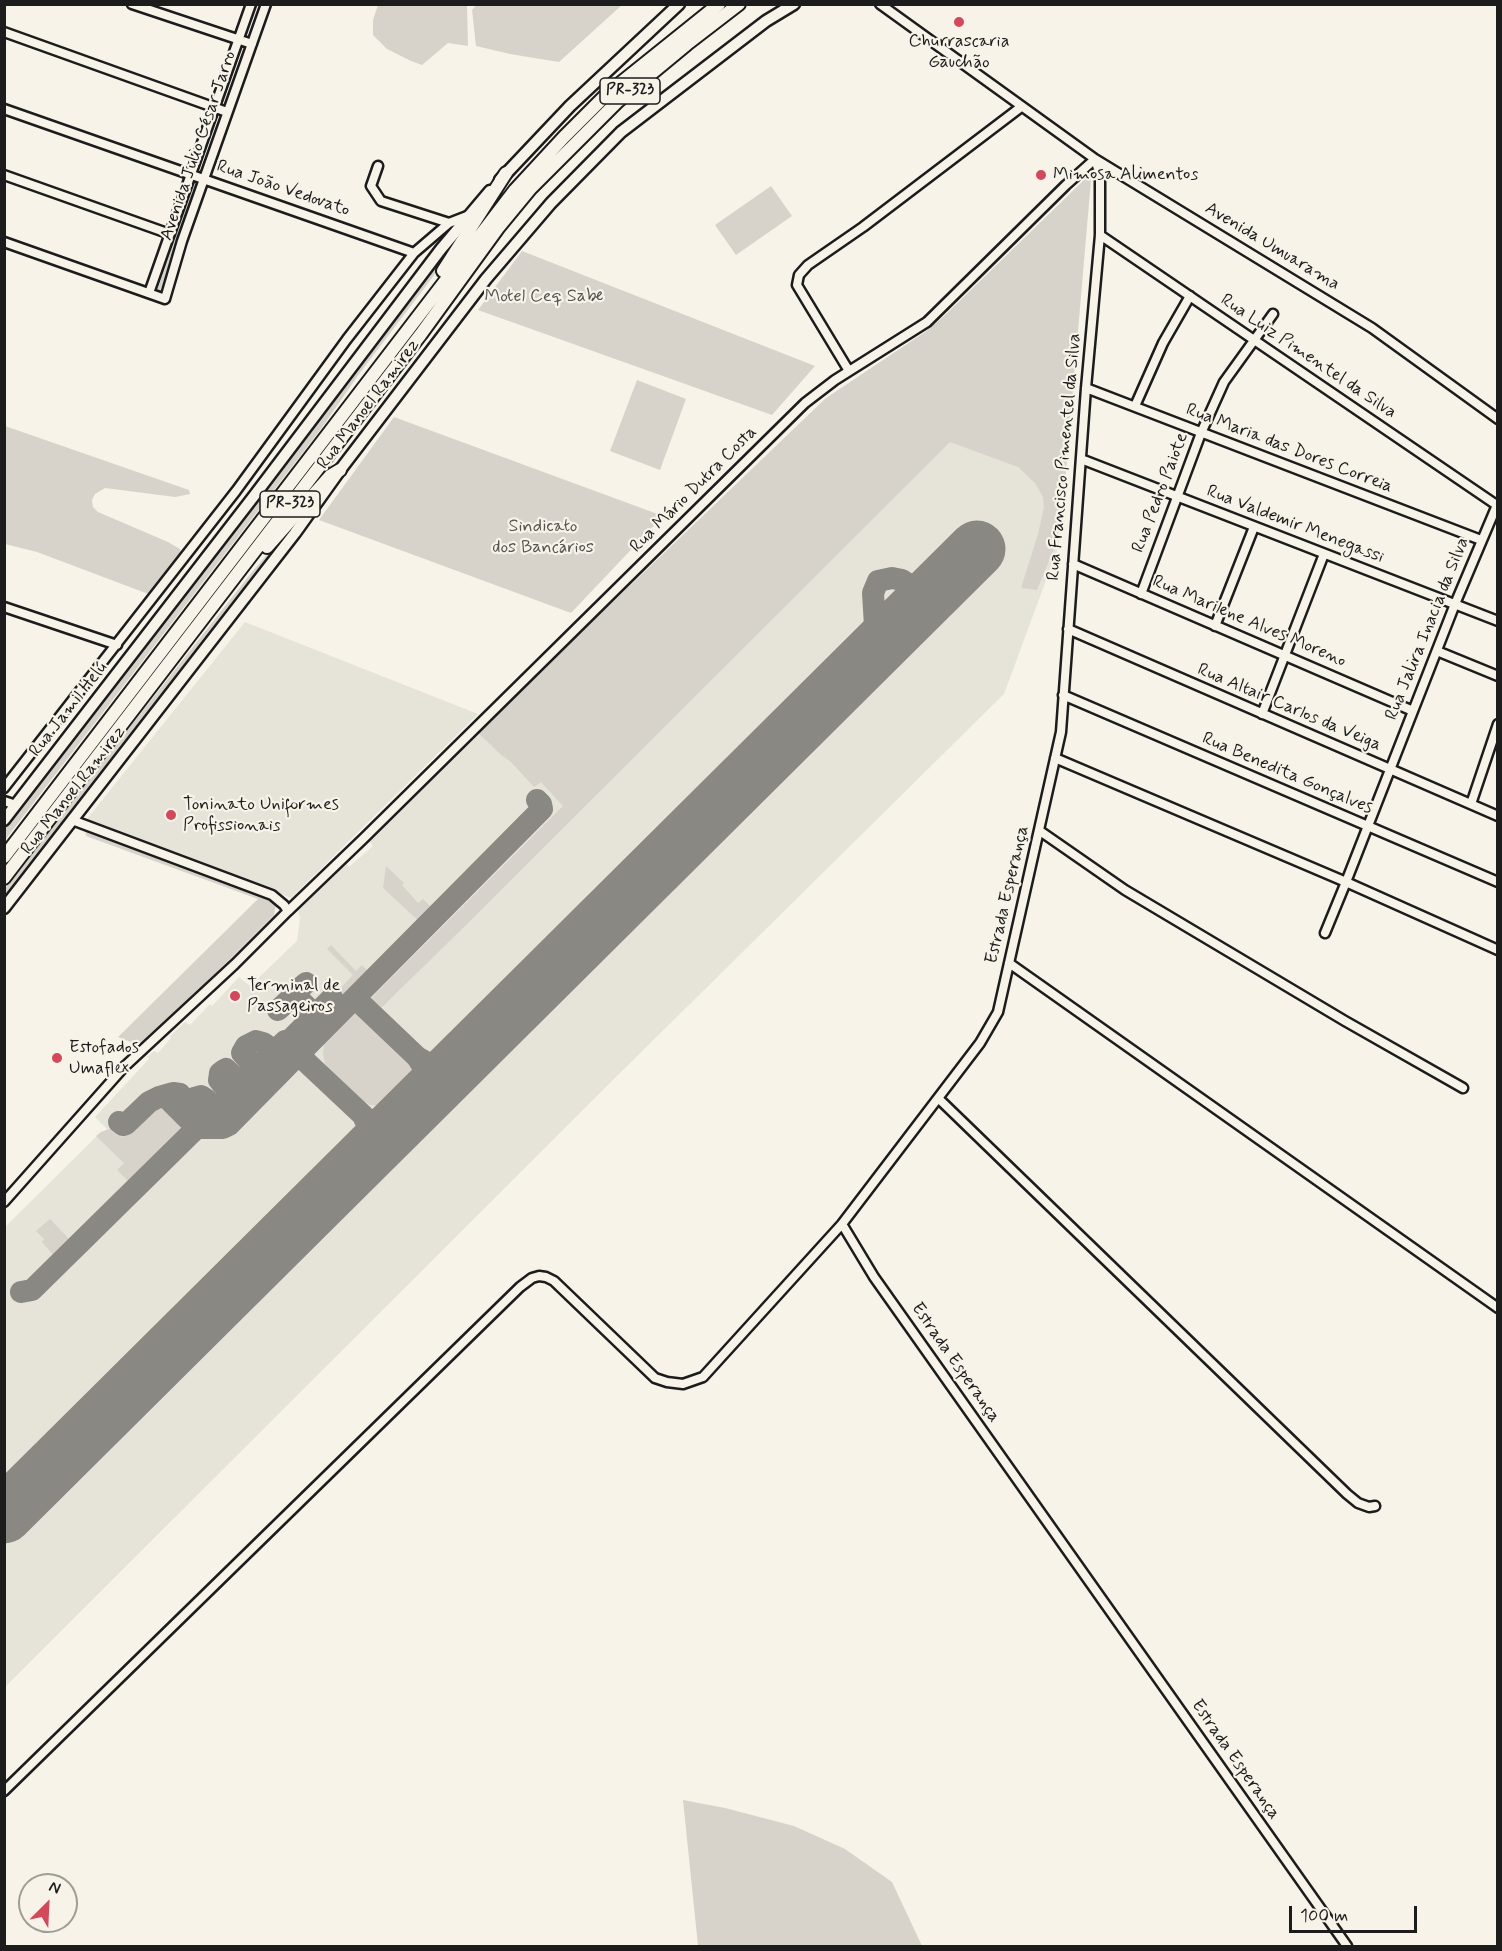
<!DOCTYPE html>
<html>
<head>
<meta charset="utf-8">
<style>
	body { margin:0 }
	#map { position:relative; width:1502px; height:1951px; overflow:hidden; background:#f7f3e8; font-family:Mynerve,sans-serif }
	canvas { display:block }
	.frame { position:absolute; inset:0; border:6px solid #1c1c1c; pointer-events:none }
	.north { position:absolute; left:18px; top:1873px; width:60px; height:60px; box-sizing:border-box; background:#f7f3e8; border:2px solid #9f9d96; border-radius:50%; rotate:24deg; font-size:16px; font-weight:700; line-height:24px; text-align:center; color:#1c1c1c }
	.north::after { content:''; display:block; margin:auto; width:21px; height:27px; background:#d1495b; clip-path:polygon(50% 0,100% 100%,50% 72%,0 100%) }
	.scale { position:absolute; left:1289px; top:1906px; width:128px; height:27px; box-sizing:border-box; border:3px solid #1c1c1c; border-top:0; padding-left:8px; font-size:18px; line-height:21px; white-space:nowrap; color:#1c1c1c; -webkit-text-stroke:4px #f7f3e8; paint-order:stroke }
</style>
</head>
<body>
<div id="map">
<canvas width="1502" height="1951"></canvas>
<div class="frame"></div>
<div class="north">N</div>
<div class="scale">100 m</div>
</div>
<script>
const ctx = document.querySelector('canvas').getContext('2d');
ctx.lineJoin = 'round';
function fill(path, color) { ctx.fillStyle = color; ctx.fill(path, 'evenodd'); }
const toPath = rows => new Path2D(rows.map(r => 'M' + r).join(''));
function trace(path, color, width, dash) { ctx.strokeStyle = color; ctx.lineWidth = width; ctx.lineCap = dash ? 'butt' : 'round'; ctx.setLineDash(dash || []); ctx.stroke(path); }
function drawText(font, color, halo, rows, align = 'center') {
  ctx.font = font + ' Mynerve,sans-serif'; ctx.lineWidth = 4.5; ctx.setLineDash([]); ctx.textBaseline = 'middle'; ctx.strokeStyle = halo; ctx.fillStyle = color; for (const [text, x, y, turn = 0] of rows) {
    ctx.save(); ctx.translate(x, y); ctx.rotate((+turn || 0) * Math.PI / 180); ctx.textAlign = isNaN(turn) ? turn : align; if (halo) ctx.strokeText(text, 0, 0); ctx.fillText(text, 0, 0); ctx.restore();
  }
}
fill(toPath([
	[1073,380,1064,494,1058,548,1004,694,617,1076,5,1687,5,1227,101,1132,108,1130,95,1117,149,1059,147,1057,154,1051,158,1053,171,1038,170,1036,185,1022,190,1025,210,1004,212,1006,239,977,250,986,297,941,300,918,298,910,347,864,349,867,373,846,369,841,477,732,500,754,932,389],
	[245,622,478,714,291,898,87,819]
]), '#e6e3d9');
fill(toPath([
	[477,4,622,4,622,5,559,62,510,54,476,46,472,10],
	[378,5,467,5,468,46,448,43,422,65,411,61,387,49,373,35,373,20],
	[1087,177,1091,180,1064,494,1056,544,1037,590,1021,588,1038,534,1044,507,1043,497,1035,483,1018,467,950,442,464,927,381,1008,376,1008,370,1000,377,992,563,806,541,782,534,787,511,762,500,754,477,732,826,398,925,332,944,316],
	[195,182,198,183,160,292,157,291],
	[771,186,792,216,736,255,715,225],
	[466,227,467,228,432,278,359,374,321,429,5,840,4,828,315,426],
	[522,251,815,366,772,415,478,310],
	[637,380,686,399,660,470,610,451],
	[394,417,663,516,571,613,319,520],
	[5,426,189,490,190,494,175,497,105,488,95,494,92,500,93,507,98,512,168,542,180,549,181,553,151,595,37,552,5,544],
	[315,499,191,658,5,902,4,890,96,770,252,572],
	[85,829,273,900,276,904,274,915,191,998,138,1045,118,1037,258,899,86,836],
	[386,866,404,883,402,885,418,903,423,899,433,909,435,912,422,924,383,888],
	[331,945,356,971,362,965,371,974,342,1004,321,984,326,979,339,990,353,975,327,949],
	[356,1007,422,1073,399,1097,384,1106,370,1105,356,1096,329,1070,325,1063,323,1054,324,1044,327,1036],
	[159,1102,167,1105,187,1126,130,1183,117,1170,124,1163,96,1136,101,1132,112,1128,122,1137],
	[50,1219,71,1241,55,1257,42,1242,44,1239,36,1231],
	[683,1800,725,1808,794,1826,845,1849,892,1882,922,1946,698,1946]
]), '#d7d3cb');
trace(toPath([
	[871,655,876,642,873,593,878,581,892,578,902,580,912,587,926,600],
	[306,983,299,989,298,998,325,1025],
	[355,998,417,1057,433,1066,453,1070],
	[278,1010,290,999,298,998],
	[417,1057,427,1073,427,1095],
	[285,1068,285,1060,293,1052,297,1051,303,1059,302,1054,306,1047,542,809,541,804,537,800],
	[261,1082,257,1075,257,1069,242,1053,246,1046,256,1041,263,1043,272,1049],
	[229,1087,223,1085,219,1080,220,1073,224,1070,226,1069,242,1084,250,1097],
	[168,1099,193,1124,201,1128,223,1128,229,1125,293,1060,299,1058,303,1059,369,1121,387,1125,397,1122,405,1117],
	[191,1104,194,1098,201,1096,207,1100,209,1106],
	[364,1118,370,1129,371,1140,366,1156],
	[119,1122,123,1125,126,1124,149,1102,159,1097,173,1093,180,1094],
	[21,1292,32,1290,285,1041,290,1040,332,998]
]), '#8a8882', 22);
trace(toPath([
	[4,1515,977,549]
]), '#8a8882', 57);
const minor = toPath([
	[132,4,252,44],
	[880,4,1095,159,1372,328,1498,419],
	[4,32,227,112],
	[4,109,414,253],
	[378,166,371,186,381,201,449,223],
	[4,175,170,234],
	[1100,235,1498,506],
	[4,242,165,299,182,241,266,4],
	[149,293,251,4],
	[849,371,797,285,799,275,808,265,863,227,1021,107],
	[1086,388,1481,540],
	[1135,406,1163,343,1190,296],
	[1081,459,1498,621],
	[1073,564,1413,711],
	[1141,594,1201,433,1224,382,1273,314],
	[4,607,117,645],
	[1215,626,1254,527],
	[1068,629,1498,816],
	[1437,651,1498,676],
	[1063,695,1498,882],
	[1262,714,1324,554],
	[1055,758,1346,882,1498,950],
	[4,788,236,491,347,339,414,253,449,223,467,216],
	[4,801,16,805],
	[1471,804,1498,724],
	[1040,831,1125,890,1345,1021,1463,1088],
	[288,911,363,839,805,403,835,380,927,322,1066,185,1095,159,1100,175,1100,235,1086,388,1061,732,998,1012,980,1043,842,1224,874,1277,1347,1946],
	[1325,933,1346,882,1455,604,1497,505],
	[1009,963,1498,1308],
	[938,1098,1347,1494,1358,1503,1369,1507,1375,1506],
	[4,1202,124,1067,235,964,288,911,284,905,272,895,72,820],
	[4,1791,520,1287,532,1278,539,1276,546,1277,554,1281,655,1378,667,1382,683,1384,703,1377,842,1224]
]);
const major = toPath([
	[500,180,570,106,679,4],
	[4,820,254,496,441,249,490,191],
	[4,908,295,533,340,470,486,279,551,203,621,132,766,21,794,4]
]);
const highway = toPath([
	[443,271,506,173],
	[267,547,330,476,340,470],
	[4,857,515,190,564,137,607,94,719,4],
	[4,878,421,334,498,228,531,188,618,101,687,44,739,4]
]);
trace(minor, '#1c1c1c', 13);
trace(major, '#1c1c1c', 15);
trace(highway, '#1c1c1c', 16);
trace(minor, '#f7f3e8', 8);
trace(major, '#f7f3e8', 10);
trace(highway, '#f7f3e8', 12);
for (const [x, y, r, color] of [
	[959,22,6,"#d1495b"],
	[1041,175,6,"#d1495b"],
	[171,815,6,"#d1495b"],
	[235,996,6,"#d1495b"],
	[57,1058,6,"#d1495b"]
]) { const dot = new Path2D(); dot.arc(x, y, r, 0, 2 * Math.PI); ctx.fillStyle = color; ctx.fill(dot); trace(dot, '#f7f3e8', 2); }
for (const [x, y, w] of [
	[630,91,60],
	[290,504,60]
]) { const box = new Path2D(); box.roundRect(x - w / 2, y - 13, w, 26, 4.5); ctx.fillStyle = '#f7f3e8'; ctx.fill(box); trace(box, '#1c1c1c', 1.5); }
drawText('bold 16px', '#1c1c1c', null, [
	["PR-323",630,91],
	["PR-323",290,504]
]);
drawText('18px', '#1c1c1c', '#f7f3e8', [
	["Churrascaria",959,42,"center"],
	["Gauchão",959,63,"center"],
	["Mimosa Alimentos",1053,175],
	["Toninato Uniformes",183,805],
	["Profissionais",183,826],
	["Terminal de",247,986],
	["Passageiros",247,1007],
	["Estofados",69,1048],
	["Umaflex",69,1069]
], 'left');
drawText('18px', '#1c1c1c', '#f7f3e8', [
	["Avenida Julio César Jarro",199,146,-71],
	["Rua João Vedovato",283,189,19],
	["Avenida Umuarama",1272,247,31],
	["Rua Luiz Pimentel da Silva",1308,357,34],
	["Rua Manoel Ramirez",369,405,-53],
	["Rua Maria das Dores Correia",1289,449,21],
	["Rua Francisco Pimentel da Silva",1065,457,-85],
	["Rua Mário Dutra Costa",694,490,-45],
	["Rua Pedro Paiote",1161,493,-69],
	["Rua Valdemir Menegassi",1295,525,21],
	["Rua Marilene Alves Moreno",1249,622,23],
	["Rua Jalira Inacia da Silva",1428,629,-68],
	["Rua Altair Carlos da Veiga",1289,708,23],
	["Rua Jamil Helú",69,710,-52],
	["Rua Benedita Gonçalves",1287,774,23],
	["Rua Manoel Ramirez",74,791,-52],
	["Estrada Esperança",1008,895,-77],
	["Estrada Esperança",955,1363,55],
	["Estrada Esperança",1235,1760,55]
]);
drawText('18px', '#545351', '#f7f3e8', [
	["Motel Ceq Sabe",544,297],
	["Sindicato",543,527],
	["dos Bancários",543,548]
]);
</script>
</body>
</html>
